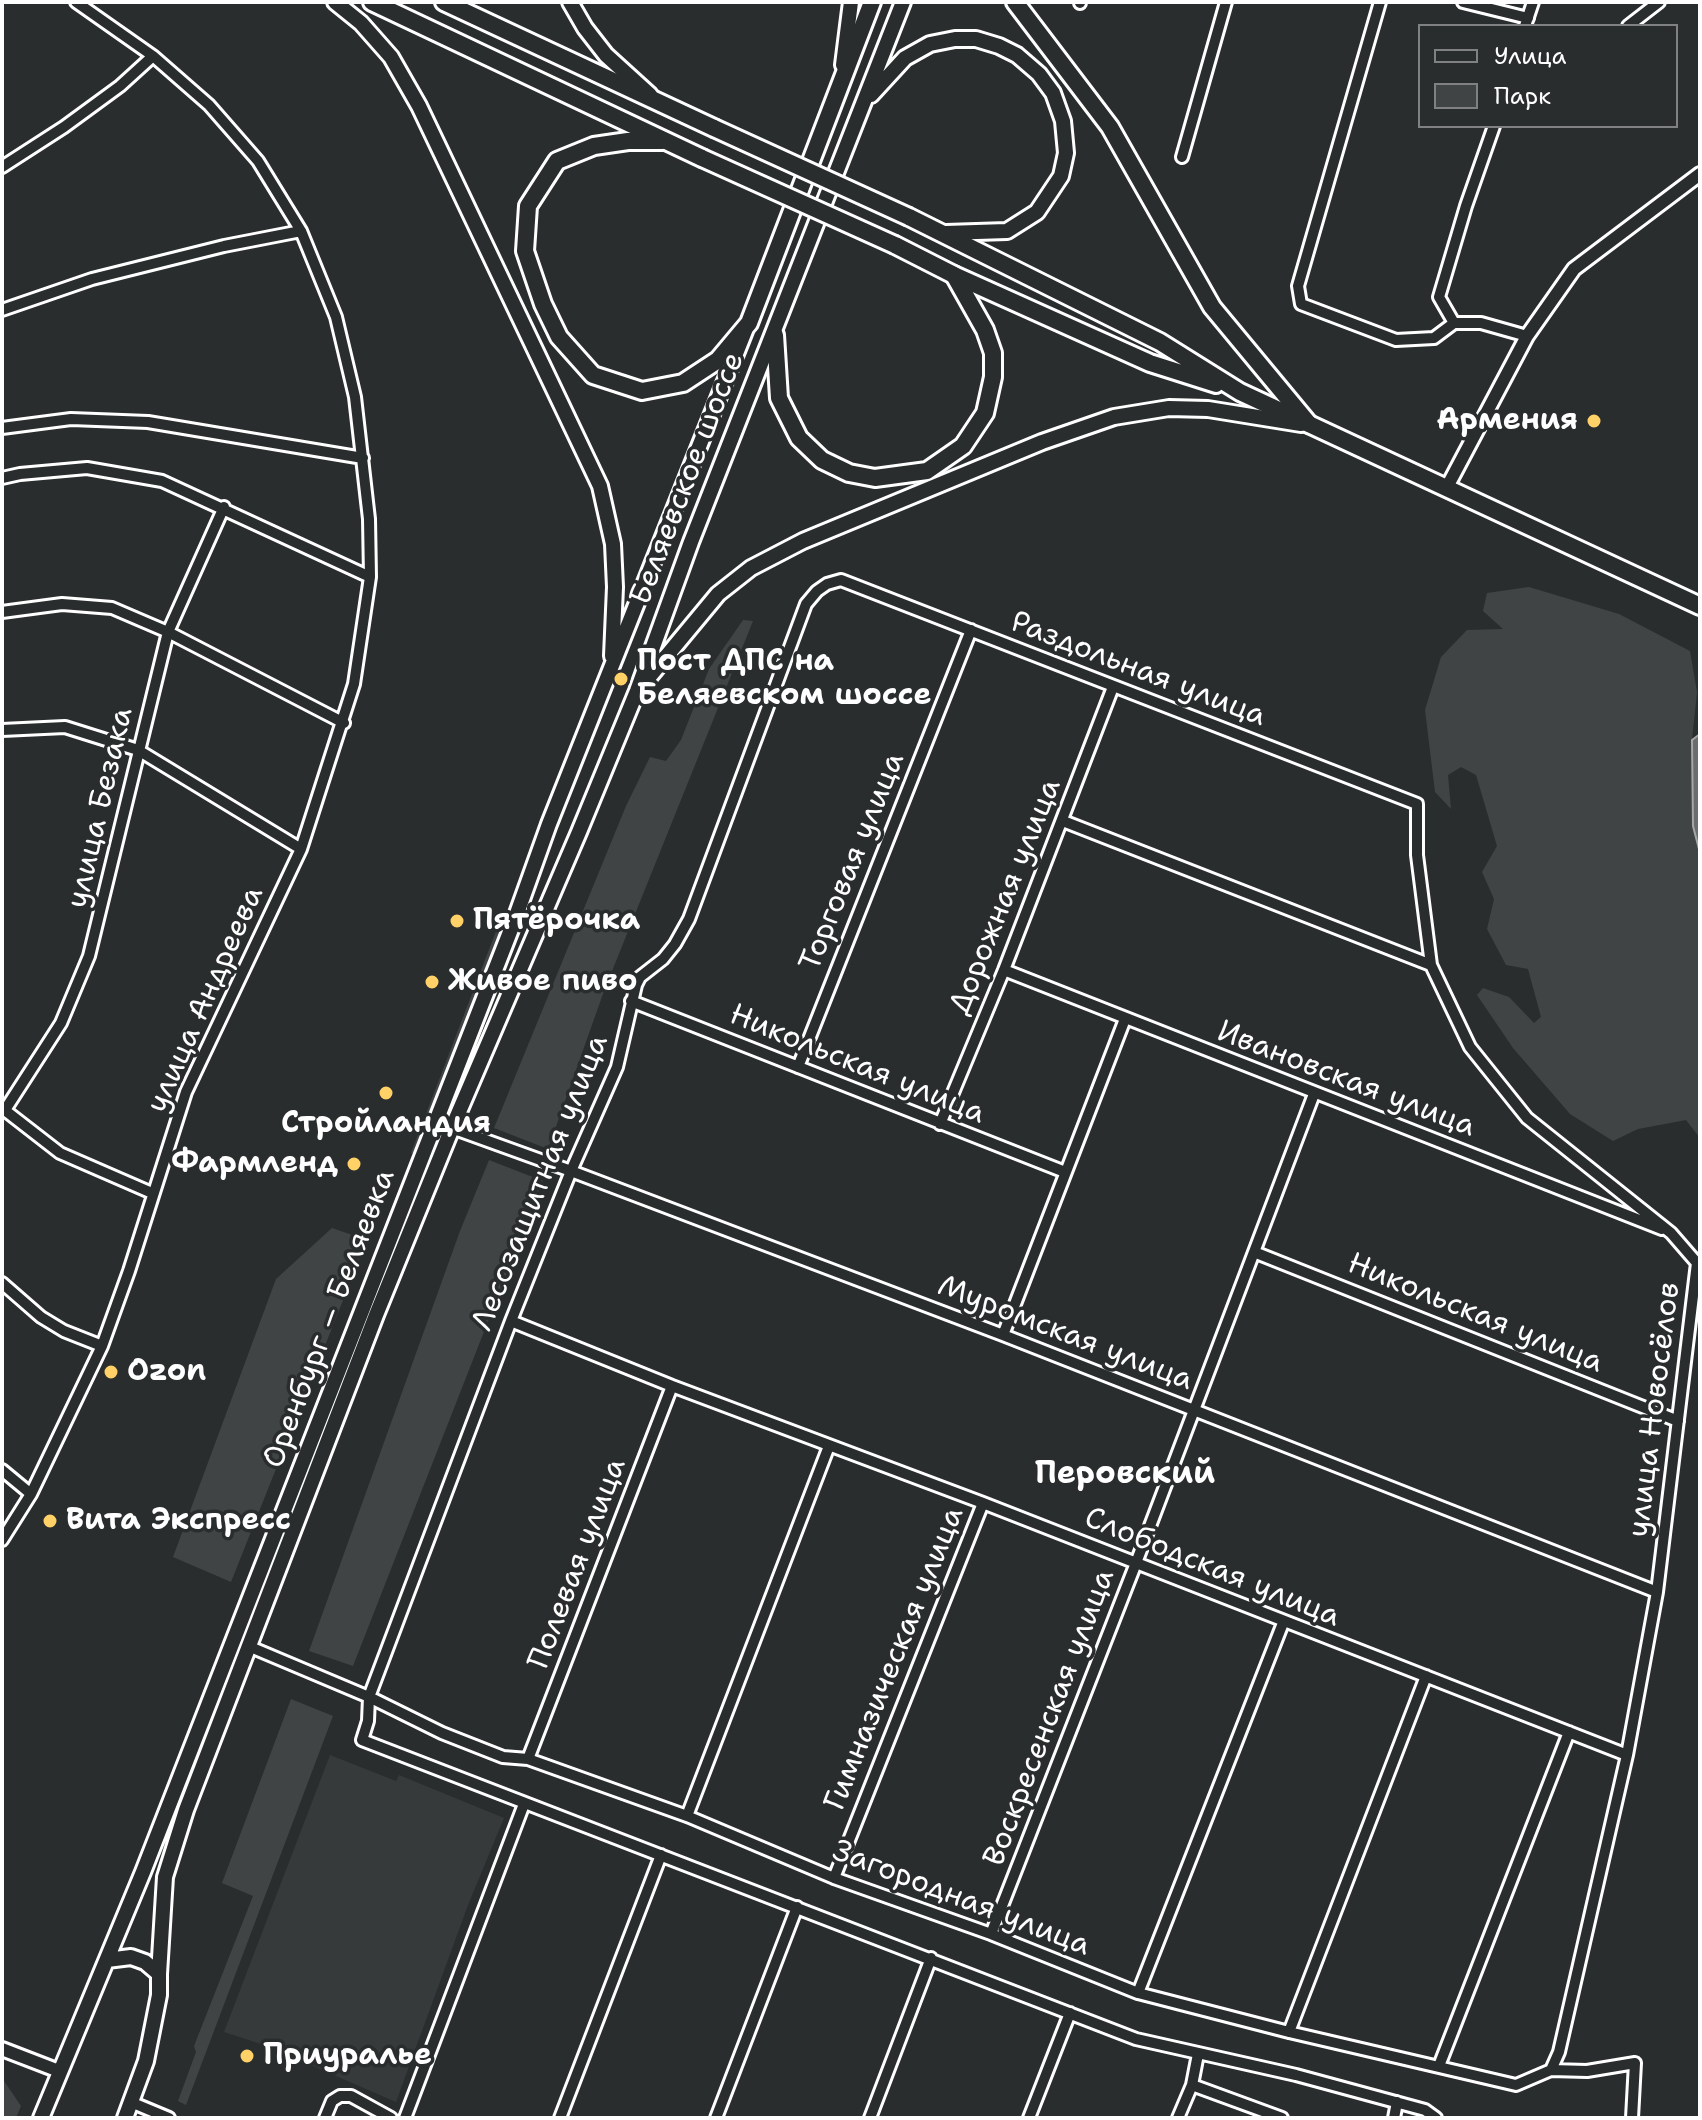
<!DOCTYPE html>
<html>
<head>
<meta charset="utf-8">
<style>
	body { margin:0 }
	#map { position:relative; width:1702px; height:2120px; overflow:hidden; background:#2a2d2e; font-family:"Shantell Sans",sans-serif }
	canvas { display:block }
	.frame { position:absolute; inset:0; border:4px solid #fff; pointer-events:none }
	.legend { position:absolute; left:1418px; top:24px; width:260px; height:104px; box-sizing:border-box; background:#2a2d2e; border:2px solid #7f8182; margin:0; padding:10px 14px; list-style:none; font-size:24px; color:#fff }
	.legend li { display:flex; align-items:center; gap:16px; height:40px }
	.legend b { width:40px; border:2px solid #7f8182 }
</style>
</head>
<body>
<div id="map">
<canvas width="1702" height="2120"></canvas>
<div class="frame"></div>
<ul class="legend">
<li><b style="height:10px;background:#2a2d2e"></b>Улица</li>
<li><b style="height:22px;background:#414445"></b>Парк</li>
</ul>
</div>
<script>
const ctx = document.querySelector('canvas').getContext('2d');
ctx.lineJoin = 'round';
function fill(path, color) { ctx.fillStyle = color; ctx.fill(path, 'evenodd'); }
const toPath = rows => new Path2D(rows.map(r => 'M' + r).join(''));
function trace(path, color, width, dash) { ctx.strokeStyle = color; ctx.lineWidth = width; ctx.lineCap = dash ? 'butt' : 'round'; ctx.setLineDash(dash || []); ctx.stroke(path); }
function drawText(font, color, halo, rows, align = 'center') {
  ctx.font = font + ' "Shantell Sans",sans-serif'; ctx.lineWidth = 7; ctx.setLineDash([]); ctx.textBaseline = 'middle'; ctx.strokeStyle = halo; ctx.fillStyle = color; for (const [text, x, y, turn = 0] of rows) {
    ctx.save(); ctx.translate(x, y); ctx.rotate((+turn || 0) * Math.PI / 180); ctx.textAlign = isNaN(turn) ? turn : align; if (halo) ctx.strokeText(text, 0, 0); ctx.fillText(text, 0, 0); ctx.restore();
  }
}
fill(toPath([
	[330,1755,396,1781,399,1775,504,1818,468,1905,396,2102,267,2046,224,2032]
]), '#373a3b');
fill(toPath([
	[1529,587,1619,614,1690,651,1697,692,1692,740,1693,826,1700,853,1700,1138,1686,1120,1638,1129,1613,1141,1570,1114,1513,1048,1477,995,1483,988,1509,997,1534,1023,1541,1017,1528,969,1506,965,1487,929,1494,899,1482,872,1497,846,1476,775,1461,767,1448,775,1451,809,1435,792,1425,710,1441,657,1467,630,1503,629,1483,611,1487,593],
	[743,620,753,621,604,991,548,1149,494,1128,626,806,650,757,666,761,681,740,709,669],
	[498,926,501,928,414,1154,411,1153],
	[489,1160,543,1181,353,1666,309,1651,460,1231],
	[332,1228,367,1240,231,1582,173,1557,276,1279],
	[291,1699,333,1716,186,2105,178,2101,196,2052,194,2046,253,1896,222,1883],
	[2,2078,21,2106,16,2118,2,2118]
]), '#414445');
const water = toPath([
	[1700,734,1700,853,1693,826,1692,740,1700,734]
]);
fill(water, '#6a6c6d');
trace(water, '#a6a7a7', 2);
const minor = toPath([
	[1380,2,1298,286,1301,304,1396,340,1434,338,1454,323,1481,323,1527,336],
	[1463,2,1528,18],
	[1080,3,1080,2],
	[1525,26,1533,2],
	[1628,26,1659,2],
	[1182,157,1226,2],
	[2,167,64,127,120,86,153,56],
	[2,310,92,279,224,246,301,231],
	[1454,323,1439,297,1466,206,1494,126],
	[2,428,71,419,148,422,363,458],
	[2,478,20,474,87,468,162,481,370,577],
	[2,612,62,604,112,608,168,632,344,723],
	[2,730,65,727,138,750,301,849],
	[1063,821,1431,965],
	[1004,970,1662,1229],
	[631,1001,1065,1172],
	[798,1067,971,630],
	[2,1108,60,1153,152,1193],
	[5,1110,61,1023,89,956,168,632,224,507],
	[940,1124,1004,970,1113,687],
	[452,1128,571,1171,1003,1335,1657,1592],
	[1254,1252,1678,1421],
	[2,1283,41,1317,64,1331,102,1346],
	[511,1321,672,1386,983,1503,1627,1755],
	[1003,1335,1125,1019],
	[2,1470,31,1494],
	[2,1540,31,1494,102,1346,129,1271,186,1092,301,849,354,684,370,577,369,519,355,397,336,317,301,231,258,161,209,105,153,56,76,2],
	[248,1646,369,1697,442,1733,503,1757,528,1759,687,1816,834,1878,991,1934,1138,1993,1289,2032,1516,2085,1551,2070,1587,2071,1635,2063,1632,2118],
	[528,1759,672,1386],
	[687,1816,829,1446],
	[834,1878,983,1503],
	[991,1934,1136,1563,1314,1094],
	[1138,1993,1283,1623],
	[1289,2032,1426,1676],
	[1439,2066,1569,1732],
	[1192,2085,1282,2118],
	[133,2103,169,2118],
	[325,2118,332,2101,340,2096,351,2096,391,2118],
	[405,2118,524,1804],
	[560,2118,661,1855],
	[716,2118,797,1907],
	[870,2118,931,1958],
	[1029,2118,1070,2013],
	[1178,2118,1192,2085,1198,2054],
	[1394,2118,1397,2102],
	[1436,2118,1425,2110,1296,2075,1136,2039,362,1740,368,1721,369,1697,511,1321,571,1171,617,1067,636,985,640,977,663,959,675,944,689,919,806,604,817,591,827,584,841,580,1417,804,1417,855,1431,965,1470,1047,1527,1118,1671,1233,1697,1263,1657,1592,1627,1755,1559,2052,1551,2070]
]);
const tertiary = toPath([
	[1446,489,1527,336,1574,269,1700,174],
	[2,2049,59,2071]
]);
const secondary = toPath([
	[335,2,361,23,391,57,419,106,600,486,613,544,615,587,612,656],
	[570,2,585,28,606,55,650,95],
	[843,65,851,2],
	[871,95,905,58,930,44,955,39,976,39,999,46,1017,55,1039,74,1053,93,1063,121,1066,153,1061,176,1037,212,1007,231,946,233],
	[645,682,718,594,751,568,803,541,1042,442,1114,417,1169,408,1208,409,1301,424],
	[107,1960,131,1957,145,1962,159,1974,159,1995,146,2061,125,2118],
	[159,1974,165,1877,186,1810,376,1315,452,1128,579,832,637,691,691,542,903,2],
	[41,2118,143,1872,515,919,549,824,745,331]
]);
const primary = toPath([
	[1015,2,1110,127,1212,307,1309,424],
	[662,141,628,141,594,146,557,161,528,206,525,251,543,304,559,337,593,375,642,391,683,383,718,360,749,323,872,2],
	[775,335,779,398,799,438,822,460,849,473,875,478,927,471,963,446,985,413,993,377,993,353,985,330,954,275]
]);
const trunk = toPath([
	[372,2,702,158],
	[444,2,714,128],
	[909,217,1160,342,1240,392,1700,606],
	[895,245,954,275,1150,363,1216,384]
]);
trace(minor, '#fff', 16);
trace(tertiary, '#fff', 18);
trace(secondary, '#fff', 20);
trace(primary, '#fff', 22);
trace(trunk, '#fff', 22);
trace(minor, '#2a2d2e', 10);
trace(tertiary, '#2a2d2e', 12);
trace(secondary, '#2a2d2e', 14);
trace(primary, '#2a2d2e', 16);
trace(trunk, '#2a2d2e', 16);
const trunkBridge = toPath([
	[714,128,909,217],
	[702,158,895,245]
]);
trace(trunkBridge, '#fff', 22, []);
trace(trunkBridge, '#2a2d2e', 16);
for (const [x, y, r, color] of [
	[1594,421,8,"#ffd166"],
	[621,679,8,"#ffd166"],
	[457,921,8,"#ffd166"],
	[432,982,8,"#ffd166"],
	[386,1093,8,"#ffd166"],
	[354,1164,8,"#ffd166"],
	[111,1372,8,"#ffd166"],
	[50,1521,8,"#ffd166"],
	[247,2056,8,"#ffd166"]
]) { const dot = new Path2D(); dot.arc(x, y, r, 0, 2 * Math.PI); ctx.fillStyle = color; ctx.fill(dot); trace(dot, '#2a2d2e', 3); }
drawText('bold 30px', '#fff', '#2a2d2e', [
	["Армения",1578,421,"right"],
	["Пост ДПС на",637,662],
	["Беляевском шоссе",637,696],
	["Пятёрочка",473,921],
	["Живое пиво",448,982],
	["Стройландия",386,1124,"center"],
	["Фармленд",338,1164,"right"],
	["Ozon",127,1372],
	["Вита Экспресс",66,1521],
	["Приуралье",263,2056]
], 'left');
drawText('30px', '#fff', '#2a2d2e', [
	["Беляевское шоссе",688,479,-69],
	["Раздольная улица",1138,670,21],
	["улица Безака",101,808,-77],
	["Торговая улица",853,862,-68],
	["Дорожная улица",1006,897,-68],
	["улица Андреева",206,1000,-66],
	["Никольская улица",857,1065,22],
	["Ивановская улица",1346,1080,21],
	["Лесозащитная улица",541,1183,-68],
	["Никольская улица",1475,1314,22],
	["Оренбург – Беляевка",330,1319,-69],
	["Муромская улица",1065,1334,21],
	["улица Новосёлов",1655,1410,-83],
	["Полевая улица",578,1564,-69],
	["Слободская улица",1212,1568,22],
	["Гимназическая улица",895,1659,-68],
	["Воскресенская улица",1050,1718,-69],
	["Загородная улица",961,1899,21]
]);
drawText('bold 32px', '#fff', '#2a2d2e', [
	["Перовский",1125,1475]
]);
</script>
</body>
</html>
